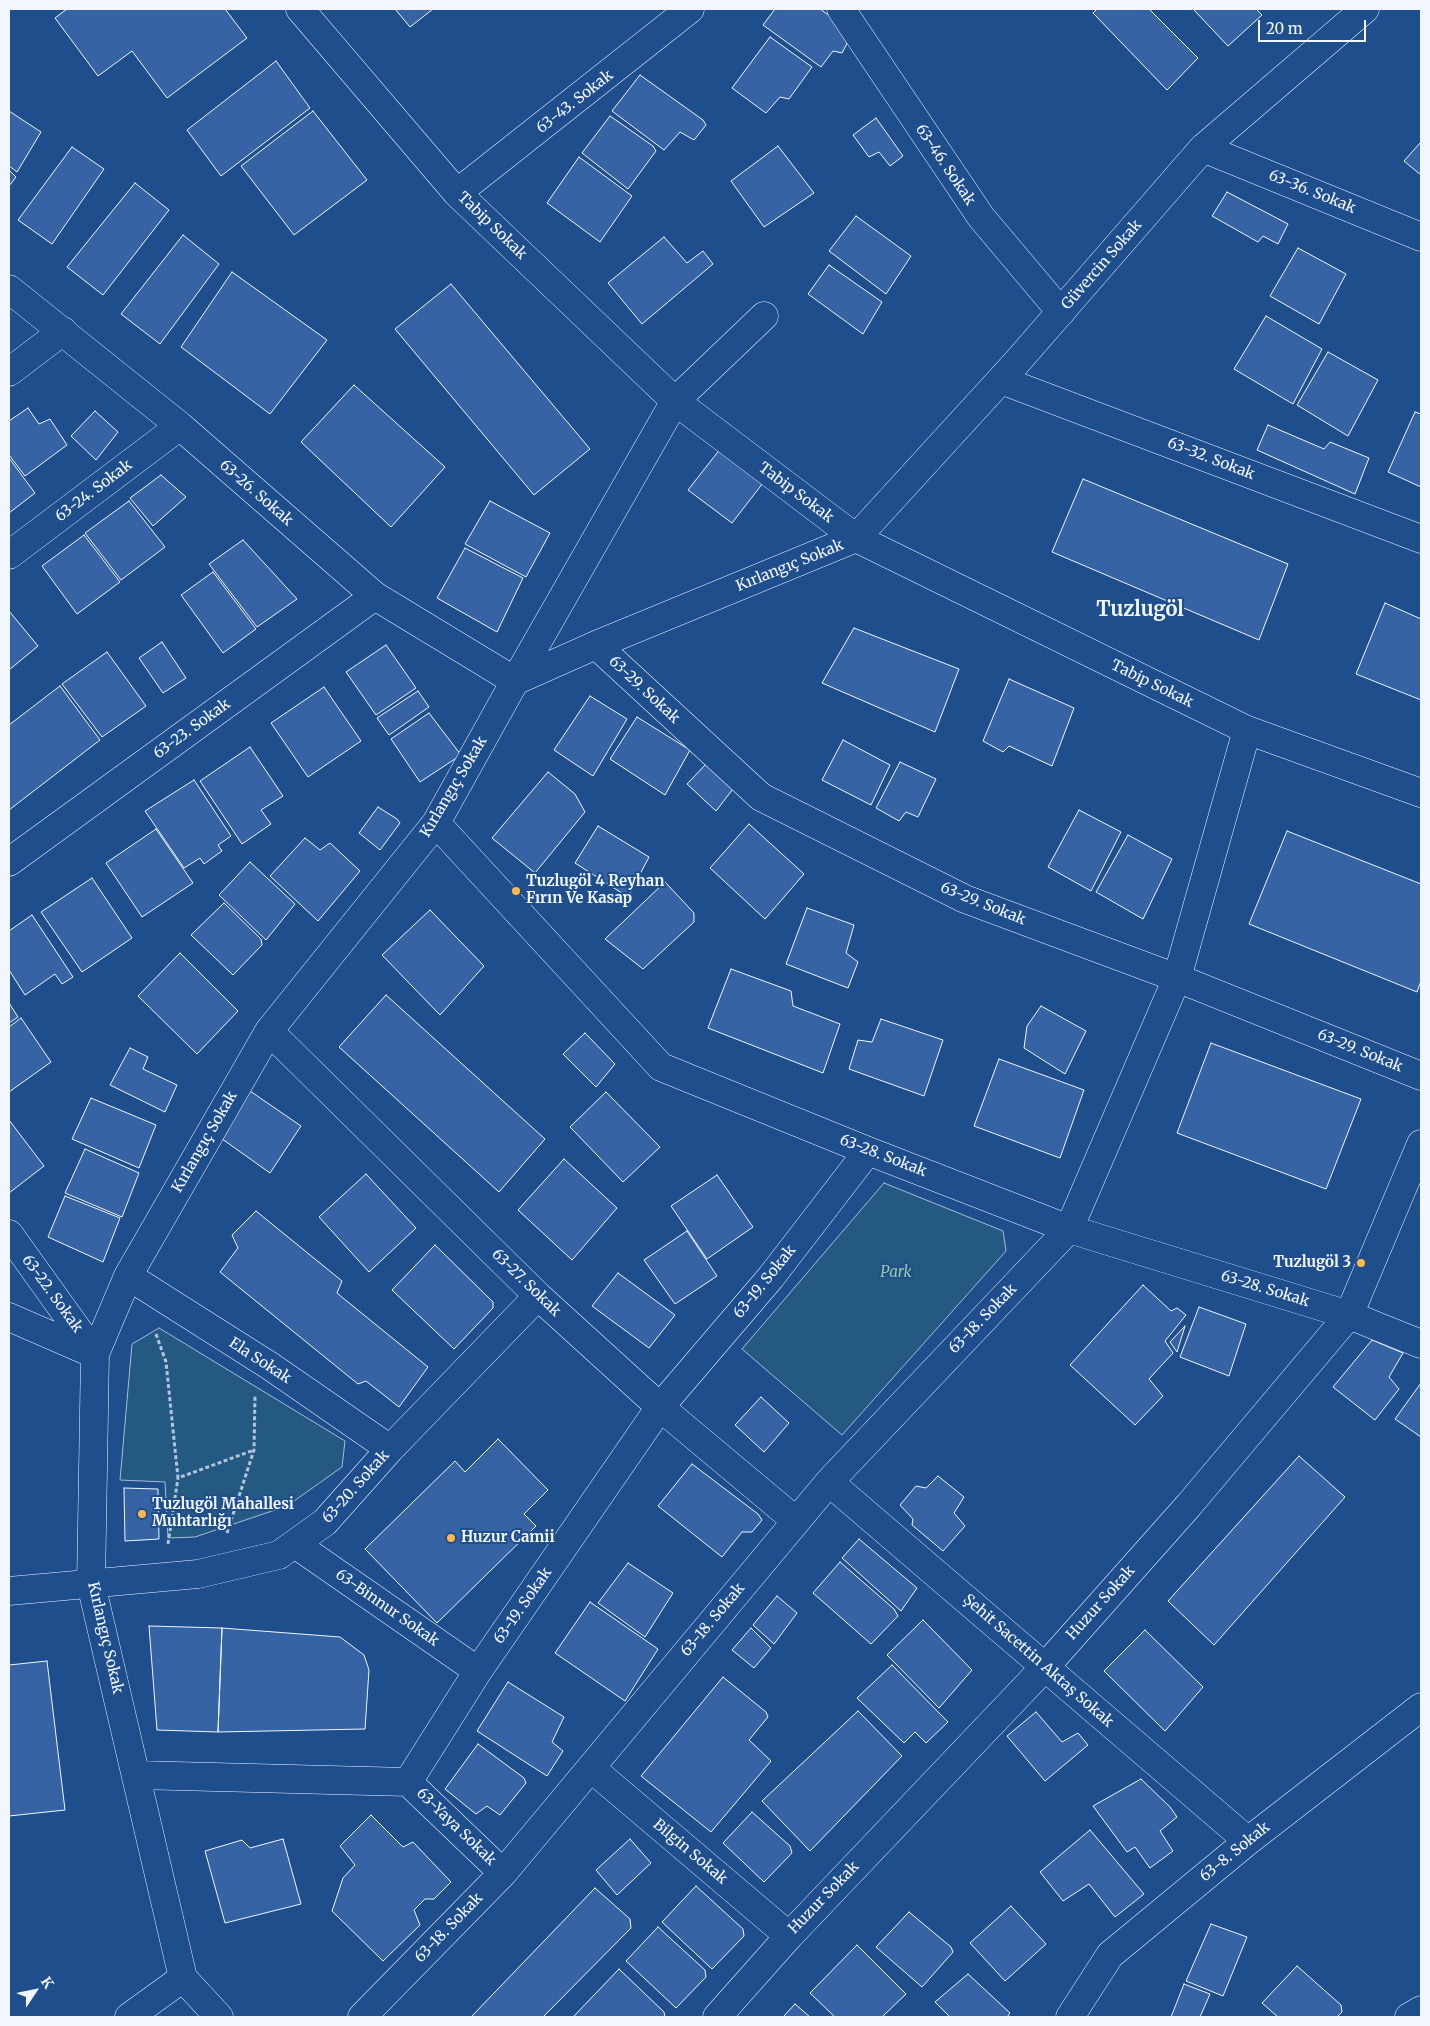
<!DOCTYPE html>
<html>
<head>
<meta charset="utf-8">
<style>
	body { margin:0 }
	#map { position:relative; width:1430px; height:2026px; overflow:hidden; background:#1f4e8c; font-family:Merriweather,serif }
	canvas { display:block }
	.frame { position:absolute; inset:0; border:10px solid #f2f6ff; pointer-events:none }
	.north { position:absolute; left:10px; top:1966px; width:50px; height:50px; -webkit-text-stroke:4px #1f4e8c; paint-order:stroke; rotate:56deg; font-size:14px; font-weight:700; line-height:20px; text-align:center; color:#f2f6ff }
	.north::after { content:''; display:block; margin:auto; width:18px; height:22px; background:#f2f6ff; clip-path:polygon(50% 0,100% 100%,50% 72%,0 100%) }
	.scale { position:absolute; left:1258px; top:20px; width:108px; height:22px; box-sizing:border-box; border:2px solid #f2f6ff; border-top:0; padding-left:6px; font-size:15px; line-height:18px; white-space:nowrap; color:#f2f6ff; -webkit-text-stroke:4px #1f4e8c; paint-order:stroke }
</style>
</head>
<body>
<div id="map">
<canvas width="1430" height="2026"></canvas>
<div class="frame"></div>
<div class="north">K</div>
<div class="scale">20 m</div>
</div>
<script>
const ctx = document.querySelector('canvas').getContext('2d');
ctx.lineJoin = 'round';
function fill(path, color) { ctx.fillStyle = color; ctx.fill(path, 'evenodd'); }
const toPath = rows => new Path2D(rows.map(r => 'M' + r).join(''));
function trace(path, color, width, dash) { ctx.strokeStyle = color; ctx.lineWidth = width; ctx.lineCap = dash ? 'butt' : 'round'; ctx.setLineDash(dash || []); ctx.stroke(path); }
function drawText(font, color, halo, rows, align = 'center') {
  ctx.font = font + ' Merriweather,serif'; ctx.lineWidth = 4; ctx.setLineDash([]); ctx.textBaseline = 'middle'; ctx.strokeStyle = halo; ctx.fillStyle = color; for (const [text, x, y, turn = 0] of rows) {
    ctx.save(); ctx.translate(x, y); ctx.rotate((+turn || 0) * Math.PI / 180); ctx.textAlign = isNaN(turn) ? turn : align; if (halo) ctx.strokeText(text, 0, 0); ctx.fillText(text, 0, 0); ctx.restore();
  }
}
const green = toPath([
	[884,1183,1003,1231,1006,1251,842,1435,742,1349,884,1183],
	[159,1328,345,1441,342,1467,287,1506,195,1537,168,1538,165,1482,120,1480,132,1344,159,1328]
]);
fill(green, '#245a82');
trace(green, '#a8bbd7', 1);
const building = toPath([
	[67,9,225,9,247,38,167,98,132,51,98,76,55,18,67,9],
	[395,9,433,9,410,27,395,9],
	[775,9,820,9,853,32,842,53,833,51,821,67,763,25,775,9],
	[1097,9,1149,9,1198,58,1167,90,1093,13,1097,9],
	[1193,9,1256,9,1262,15,1228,46,1193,9],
	[770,37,812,67,789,99,780,97,766,113,732,88,770,37],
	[276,61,310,108,221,176,187,130,276,61],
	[640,75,703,120,706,125,694,140,680,132,664,150,612,111,640,75],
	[9,111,41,132,17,172,9,166,9,111],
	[313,111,367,180,294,235,241,166,313,111],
	[610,116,653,146,656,151,628,189,582,153,610,116],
	[876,118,903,156,890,166,879,152,869,157,853,135,876,118],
	[1421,142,1421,175,1404,161,1421,142],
	[778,146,814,193,764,227,731,181,778,146],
	[72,147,104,169,52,244,18,220,72,147],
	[579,157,632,196,600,242,547,203,579,157],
	[9,170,16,177,9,186,9,170],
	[135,183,169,210,103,295,67,267,135,183],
	[1227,192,1288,224,1278,244,1263,236,1258,242,1212,216,1227,192],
	[856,216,911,256,886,294,829,251,856,216],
	[183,235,219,264,160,344,121,314,183,235],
	[664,237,687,263,703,251,713,264,642,324,608,283,664,237],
	[1298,248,1346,274,1319,324,1270,296,1298,248],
	[829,265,882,302,863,334,808,294,829,265],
	[232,272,327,340,270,414,181,347,232,272],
	[451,284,590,449,534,495,395,329,451,284],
	[1266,316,1322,349,1293,404,1234,369,1266,316],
	[1328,352,1378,380,1348,436,1297,405,1328,352],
	[354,385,445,467,391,527,301,442,354,385],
	[28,408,39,424,50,419,67,445,25,476,9,455,9,421,28,408],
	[95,411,118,432,96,460,71,436,95,411],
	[1415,412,1421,414,1421,487,1388,472,1415,412],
	[1268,425,1324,449,1330,442,1369,458,1355,494,1257,450,1268,425],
	[721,448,763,483,732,523,688,490,721,448],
	[9,458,35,493,9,513,9,458],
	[161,475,186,497,153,526,130,498,161,475],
	[1083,479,1288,564,1259,640,1052,552,1083,479],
	[129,501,165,547,121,580,85,533,129,501],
	[490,501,550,533,526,577,465,544,490,501],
	[84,535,120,582,77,614,42,566,84,535],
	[243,540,297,599,257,627,209,564,243,540],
	[465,548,523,578,497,632,437,598,465,548],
	[213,572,256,629,223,653,181,595,213,572],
	[1385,603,1421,619,1421,700,1356,674,1385,603],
	[9,611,38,646,9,670,9,611],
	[854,628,959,669,935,732,822,683,854,628],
	[162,642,186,678,163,693,139,658,162,642],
	[386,645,416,688,376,715,346,672,386,645],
	[107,652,146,706,102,737,62,684,107,652],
	[1009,679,1074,708,1052,766,1009,746,1003,752,983,741,1009,679],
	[60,686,100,740,9,810,9,725,60,686],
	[324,687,361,741,308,777,271,723,324,687],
	[418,691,429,707,389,735,377,718,418,691],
	[590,696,627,719,593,776,554,750,590,696],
	[429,713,461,755,420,782,391,739,429,713],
	[637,717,690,750,665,795,610,759,637,717],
	[843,740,890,765,871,805,822,780,843,740],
	[250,747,283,796,261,810,271,824,242,844,200,781,250,747],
	[709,761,736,785,716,811,687,784,709,761],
	[900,762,936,779,918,817,906,812,899,821,876,808,900,762],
	[548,772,575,794,585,812,535,873,492,838,548,772],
	[194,780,231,836,218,845,222,851,204,864,200,858,184,868,145,811,194,780],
	[378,807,397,819,400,823,380,850,359,833,378,807],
	[1079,810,1121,832,1091,891,1048,867,1079,810],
	[749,824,804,874,765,919,710,868,749,824],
	[598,826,649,857,628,897,575,863,598,826],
	[156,829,193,883,142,917,106,863,156,829],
	[1287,831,1421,884,1421,981,1417,992,1249,924,1287,831],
	[1128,835,1172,859,1143,919,1096,892,1128,835],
	[305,838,320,850,330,843,360,871,318,921,270,876,305,838],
	[250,862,295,904,266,940,219,895,250,862],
	[92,878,132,938,82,972,41,912,92,878],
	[665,882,694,913,694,922,643,969,605,939,665,882],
	[224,903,261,939,262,945,233,975,191,935,224,903],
	[807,908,854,925,846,953,858,962,848,988,786,964,807,908],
	[430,910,484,966,440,1015,382,955,430,910],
	[32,915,73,977,62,984,55,974,25,995,9,970,9,931,32,915],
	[180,953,238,1011,197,1054,138,996,180,953],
	[731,969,791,991,793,1006,840,1024,823,1073,708,1028,731,969],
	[386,995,545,1139,499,1192,339,1047,386,995],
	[9,1003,18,1017,9,1023,9,1003],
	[1041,1006,1086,1031,1065,1074,1024,1048,1027,1026,1041,1006],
	[21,1018,51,1062,9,1092,9,1027,21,1018],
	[881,1019,943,1040,924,1096,849,1069,858,1040,872,1042,881,1019],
	[585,1033,615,1064,596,1087,563,1054,585,1033],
	[1211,1043,1361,1099,1326,1189,1177,1133,1211,1043],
	[130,1048,148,1057,143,1069,177,1085,165,1112,110,1085,130,1048],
	[999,1059,1084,1090,1060,1158,974,1126,999,1059],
	[250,1091,301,1126,270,1173,218,1136,250,1091],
	[606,1092,660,1147,623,1182,570,1127,606,1092],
	[91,1098,156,1125,139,1168,72,1139,91,1098],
	[9,1120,44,1166,9,1193,9,1120],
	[85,1149,139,1173,122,1217,65,1193,85,1149],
	[564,1159,617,1208,572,1260,518,1210,564,1159],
	[366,1174,416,1228,369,1272,319,1217,366,1174],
	[717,1175,753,1227,707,1259,671,1206,717,1175],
	[65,1196,120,1218,103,1262,48,1237,65,1196],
	[256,1211,342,1281,337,1293,343,1298,428,1367,399,1407,366,1381,358,1384,220,1272,238,1248,232,1235,256,1211],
	[687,1231,717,1276,675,1304,644,1260,687,1231],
	[435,1245,493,1302,493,1308,454,1349,392,1290,435,1245],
	[618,1273,675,1315,649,1348,592,1306,618,1273],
	[1143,1285,1171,1311,1177,1308,1186,1315,1165,1341,1173,1353,1149,1379,1163,1396,1135,1425,1070,1365,1143,1285],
	[1199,1307,1246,1324,1229,1376,1180,1357,1199,1307],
	[1185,1326,1177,1352,1170,1342,1185,1326],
	[1372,1340,1403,1353,1389,1377,1399,1389,1375,1420,1333,1387,1372,1340],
	[1421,1383,1421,1437,1395,1419,1421,1383],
	[761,1397,789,1423,764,1452,735,1425,761,1397],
	[498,1439,548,1490,524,1514,536,1526,437,1623,365,1549,455,1461,465,1472,498,1439],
	[1299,1456,1345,1497,1214,1645,1168,1601,1299,1456],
	[692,1464,758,1514,762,1520,752,1532,742,1532,722,1557,658,1506,692,1464],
	[938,1476,964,1497,954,1513,965,1526,943,1551,912,1525,913,1519,900,1505,916,1486,926,1488,938,1476],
	[124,1488,158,1489,159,1539,125,1541,124,1488],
	[859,1539,917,1588,901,1611,842,1558,859,1539],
	[840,1562,894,1609,898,1616,871,1644,813,1593,840,1562],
	[628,1563,673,1593,645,1637,598,1603,628,1563],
	[777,1596,797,1613,774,1644,753,1625,777,1596],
	[590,1602,658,1649,625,1701,555,1653,590,1602],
	[923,1620,972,1670,939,1708,887,1655,923,1620],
	[149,1626,222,1628,218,1732,157,1730,149,1626],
	[222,1628,340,1637,364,1655,369,1670,365,1729,218,1732,222,1628],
	[751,1628,771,1648,754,1668,732,1650,751,1628],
	[1145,1630,1203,1687,1165,1731,1104,1671,1145,1630],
	[47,1661,65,1810,9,1816,9,1665,47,1661],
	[892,1665,948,1722,926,1743,915,1732,904,1743,857,1698,892,1665],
	[723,1677,766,1712,768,1717,749,1740,771,1761,711,1832,641,1776,723,1677],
	[508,1682,564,1717,552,1742,563,1751,547,1776,477,1731,508,1682],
	[858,1711,902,1756,810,1851,762,1801,858,1711],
	[1036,1712,1062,1742,1078,1733,1088,1745,1045,1781,1007,1736,1036,1712],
	[478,1744,524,1778,526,1783,500,1815,487,1806,476,1814,445,1789,478,1744],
	[1141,1779,1170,1807,1177,1817,1160,1831,1173,1851,1150,1868,1135,1847,1127,1852,1093,1806,1141,1779],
	[752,1812,790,1846,792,1853,764,1882,723,1843,752,1812],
	[371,1815,403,1847,413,1842,451,1882,434,1899,425,1899,414,1910,420,1925,383,1961,332,1911,343,1878,355,1865,340,1846,371,1815],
	[1090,1830,1144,1894,1115,1917,1089,1884,1063,1901,1040,1872,1090,1830],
	[283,1839,301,1904,225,1923,205,1851,242,1840,250,1848,283,1839],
	[630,1839,651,1863,617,1895,596,1870,630,1839],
	[696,1886,743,1929,744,1936,712,1969,662,1922,696,1886],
	[595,1888,630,1919,631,1928,543,2017,471,2017,595,1888],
	[1011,1906,1046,1944,1005,1981,970,1943,1011,1906],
	[909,1912,951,1947,953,1952,922,1987,876,1947,909,1912],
	[1211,1924,1247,1937,1223,1996,1186,1981,1211,1924],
	[658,1927,705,1970,706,1977,676,2008,626,1961,658,1927],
	[857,1945,906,1994,882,2017,835,2017,810,1993,857,1945],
	[1297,1966,1341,2005,1342,2012,1337,2017,1278,2017,1262,2003,1297,1966],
	[619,1969,664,2012,665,2017,573,2017,619,1969],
	[968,1974,1010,2013,1007,2017,950,2017,935,2002,968,1974],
	[1184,1984,1210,1994,1200,2017,1171,2017,1184,1984],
	[795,2004,810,2017,783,2017,795,2004]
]);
fill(building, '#3563a3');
trace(building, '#f2f6ff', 1);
const minor = toPath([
	[300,9,457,193,675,401,856,538,1247,730,1421,793],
	[841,9,981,217,1061,312],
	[1203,148,1421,237],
	[457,193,690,9],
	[9,289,180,426,375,596,515,681,675,401,764,316],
	[9,372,63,331],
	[1001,380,1421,539],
	[9,555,180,426],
	[596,645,761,797,965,899,1177,978,1421,1076],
	[436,823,661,1067,868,1151,1069,1229,1349,1315,1421,1344],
	[9,862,375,596],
	[269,1031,538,1296,660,1407,795,1520],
	[9,1234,95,1354],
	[128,1276,270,1366,390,1449],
	[9,1317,94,1354],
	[829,1482,1248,1841],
	[295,1544,478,1671],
	[9,1591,198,1574,279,1555,325,1522,390,1449,538,1296],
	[591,1768,789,1936],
	[137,1775,408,1782,478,1671,660,1407,771,1277,868,1151],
	[408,1782,503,1873],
	[129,2017,183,1978],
	[219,2017,183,1978,91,1584,95,1354,128,1276,269,1031,436,823,515,681,596,645,856,538,1017,362,1203,148,1365,9],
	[362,2017,503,1873,829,1482,1069,1229,1177,978,1247,730],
	[717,2017,789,1936,1045,1667,1189,1505,1349,1315,1421,1144],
	[1070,2017,1110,1955,1248,1841,1421,1707],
	[1409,2017,1421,2010]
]);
trace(minor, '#f2f6ff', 29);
trace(toPath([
	[156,1334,166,1362,178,1478,254,1450],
	[227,1533,254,1450,255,1396],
	[168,1544,178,1478]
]), '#b3c4dc', 3, [4, 2.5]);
trace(minor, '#1f4e8c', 28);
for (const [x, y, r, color] of [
	[516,891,5,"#ffb74d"],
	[1361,1263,5,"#ffb74d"],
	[142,1514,5,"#ffb74d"],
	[451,1538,5,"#ffb74d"]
]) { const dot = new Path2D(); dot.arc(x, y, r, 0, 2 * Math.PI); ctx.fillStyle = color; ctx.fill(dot); trace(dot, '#1f4e8c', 2); }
drawText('15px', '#f2f6ff', '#1f4e8c', [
	["63-43. Sokak",575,102,-38],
	["63-46. Sokak",945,165,56],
	["63-36. Sokak",1312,192,22],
	["Tabip Sokak",492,226,44],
	["Güvercin Sokak",1102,265,-49],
	["63-32. Sokak",1211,459,21],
	["63-24. Sokak",94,491,-37],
	["63-26. Sokak",256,493,41],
	["Tabip Sokak",796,493,37],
	["Kırlangıç Sokak",790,566,-22],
	["Tabip Sokak",1152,684,26],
	["63-29. Sokak",644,690,43],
	["63-23. Sokak",192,729,-36],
	["Kırlangıç Sokak",454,787,-59],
	["63-29. Sokak",983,904,22],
	["63-29. Sokak",1360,1051,22],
	["Kırlangıç Sokak",205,1142,-60],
	["63-28. Sokak",883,1156,21],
	["63-19. Sokak",765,1282,-51],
	["63-27. Sokak",526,1283,44],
	["63-28. Sokak",1265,1289,17],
	["63-22. Sokak",52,1294,54],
	["63-18. Sokak",983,1319,-46],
	["Ela Sokak",260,1361,33],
	["63-20. Sokak",356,1487,-48],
	["Huzur Sokak",1101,1603,-48],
	["63-19. Sokak",523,1606,-55],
	["63-Binnur Sokak",387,1608,35],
	["63-18. Sokak",713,1620,-50],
	["Kırlangıç Sokak",105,1638,77],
	["Şehit Sacettin Aktaş Sokak",1038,1661,41],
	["63-Yaya Sokak",456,1827,44],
	["Bilgin Sokak",690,1852,40],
	["63-8. Sokak",1235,1852,-39],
	["Huzur Sokak",824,1898,-46],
	["63-18. Sokak",449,1928,-46]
]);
drawText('bold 15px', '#f2f6ff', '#1f4e8c', [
	["Tuzlugöl 4 Reyhan",526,882],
	["Fırın Ve Kasap",526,899],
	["Tuzlugöl 3",1351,1263,"right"],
	["Tuzlugöl Mahallesi",152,1505],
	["Muhtarlığı",152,1522],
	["Huzur Camii",461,1538]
], 'left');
drawText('italic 15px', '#97c8a6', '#1f4e8c', [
	["Park",896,1273]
]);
drawText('bold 20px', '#f2f6ff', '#1f4e8c', [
	["Tuzlugöl",1140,610]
]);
</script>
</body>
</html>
